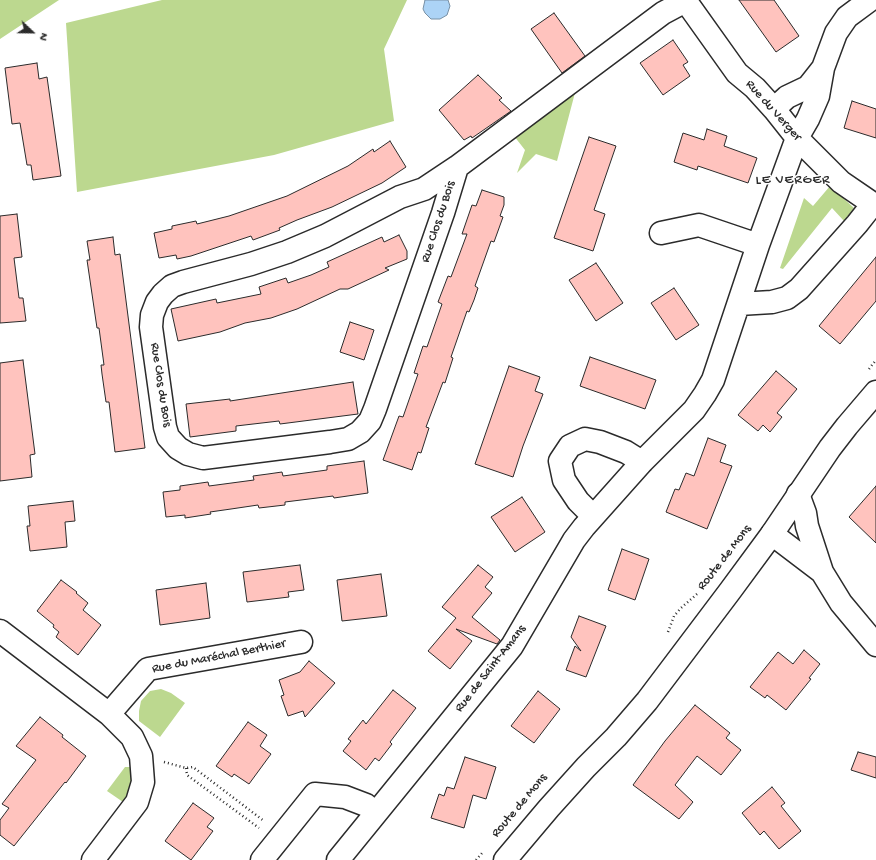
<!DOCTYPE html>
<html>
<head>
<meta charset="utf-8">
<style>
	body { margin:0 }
	#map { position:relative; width:876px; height:860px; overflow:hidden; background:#fff; font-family:"Gochi Hand",sans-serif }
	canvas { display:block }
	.north { position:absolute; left:12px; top:12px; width:40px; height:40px; -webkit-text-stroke:3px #fff; paint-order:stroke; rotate:112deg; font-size:11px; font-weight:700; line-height:16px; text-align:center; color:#2b2b2b }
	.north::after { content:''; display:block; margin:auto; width:14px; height:18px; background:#2b2b2b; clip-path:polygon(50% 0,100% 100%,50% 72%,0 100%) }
</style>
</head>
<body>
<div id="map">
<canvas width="876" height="860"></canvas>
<div class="north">N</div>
</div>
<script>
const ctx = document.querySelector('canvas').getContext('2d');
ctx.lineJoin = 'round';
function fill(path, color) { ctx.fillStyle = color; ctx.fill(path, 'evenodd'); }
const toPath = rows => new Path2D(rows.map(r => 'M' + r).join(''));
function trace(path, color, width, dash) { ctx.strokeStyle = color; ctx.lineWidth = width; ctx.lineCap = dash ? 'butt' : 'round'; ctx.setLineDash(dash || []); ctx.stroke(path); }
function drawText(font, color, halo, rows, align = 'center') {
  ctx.font = font + ' "Gochi Hand",sans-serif'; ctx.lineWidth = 3; ctx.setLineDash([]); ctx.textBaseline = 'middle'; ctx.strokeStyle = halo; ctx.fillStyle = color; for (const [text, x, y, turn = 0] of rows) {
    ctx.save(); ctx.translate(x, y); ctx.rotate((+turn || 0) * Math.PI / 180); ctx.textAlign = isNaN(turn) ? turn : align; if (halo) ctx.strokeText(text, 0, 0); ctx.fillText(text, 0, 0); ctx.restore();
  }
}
fill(toPath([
	[0,0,59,0,0,39],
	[162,0,407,0,384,49,394,121,274,155,77,192,66,23],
	[576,89,557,161,536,154,517,173,525,150,514,136],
	[830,186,854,208,844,221,832,208,783,269,780,268,804,198,813,206],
	[161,689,171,693,185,703,160,737,139,721,139,711,141,701,150,691],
	[125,767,132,767,134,785,123,802,107,791]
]), '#bcd88f');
const water = toPath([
	[425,0,448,0,450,6,447,15,440,19,431,19,425,13,423,9,425,0]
]);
fill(water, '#acd3f6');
trace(water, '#7890a5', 1);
const building = toPath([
	[739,0,774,0,799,36,776,52,739,0],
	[554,13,585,56,562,73,531,29,554,13],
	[673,40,688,62,683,65,690,76,663,95,640,63,673,40],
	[37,63,39,79,47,77,61,176,33,180,31,165,27,165,20,123,12,124,5,68,37,63],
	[478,75,502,98,499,100,511,111,472,138,471,136,464,140,439,110,478,75],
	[852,101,876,109,876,138,844,128,852,101],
	[707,129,727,136,724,146,757,158,748,183,698,166,697,170,674,162,683,133,704,140,707,129],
	[589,137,616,146,594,210,605,214,593,251,554,238,589,137],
	[390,141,406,167,382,183,332,207,297,220,279,228,280,230,253,240,251,236,191,256,177,259,176,255,159,258,154,233,172,229,172,226,196,221,197,224,229,216,287,196,348,166,373,149,374,152,390,141],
	[482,190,504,197,504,205,500,216,503,217,494,242,491,241,475,286,478,288,474,300,469,312,467,311,451,357,453,358,445,383,443,382,426,427,429,428,421,453,418,452,412,470,383,460,399,416,403,417,418,374,414,373,423,346,427,347,442,304,438,302,448,276,451,277,467,234,462,234,472,205,476,206,482,190],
	[17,214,22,257,14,258,19,298,23,298,26,321,0,323,0,216,17,214],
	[399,235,407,251,407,259,385,268,389,270,348,289,340,289,297,309,271,318,245,323,220,332,178,341,171,309,216,299,217,303,261,294,259,287,286,278,288,283,311,275,329,267,327,262,382,237,384,242,399,235],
	[113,237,115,255,120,254,145,448,115,452,109,402,106,402,102,374,101,365,104,365,99,328,97,328,87,260,90,260,87,241,113,237],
	[876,257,876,301,840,344,819,326,876,257],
	[596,263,623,303,596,321,569,280,596,263],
	[674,288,699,325,676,340,651,303,674,288],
	[350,322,374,330,364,360,340,352,350,322],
	[590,357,656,380,645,409,580,386,590,357],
	[23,360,35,454,30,455,32,477,0,481,0,363,23,360],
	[509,366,540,377,535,391,543,394,523,446,513,477,475,464,509,366],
	[776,371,797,389,777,413,782,417,770,432,763,425,758,431,738,415,776,371],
	[353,382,358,414,280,424,279,421,236,426,236,431,190,437,186,404,230,399,230,401,353,382],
	[708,438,726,445,720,462,732,466,707,529,666,512,675,489,679,490,686,473,694,476,708,438],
	[364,461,368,493,334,498,333,496,285,502,285,505,259,508,258,505,231,509,210,512,211,514,185,518,185,515,166,517,163,492,180,490,180,486,208,482,209,486,254,480,253,476,268,474,282,472,283,476,327,470,327,466,364,461],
	[876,486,876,543,849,517,876,486],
	[522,497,545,532,515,552,491,517,522,497],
	[73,501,75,521,65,522,67,547,30,551,27,526,30,526,28,506,73,501],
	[622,549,649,559,635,600,608,590,622,549],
	[300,565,304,590,288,592,289,597,247,602,243,572,300,565],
	[478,565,493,577,485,587,492,593,472,617,500,640,497,644,456,629,472,641,450,669,428,651,456,618,442,607,478,565],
	[381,574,387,616,342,621,337,580,381,574],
	[61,580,77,592,76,593,88,603,83,610,101,625,78,655,56,637,59,632,53,627,54,625,37,611,61,580],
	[206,583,210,618,160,625,156,590,206,583],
	[579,616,606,626,586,677,566,670,575,646,581,651,571,637,579,616],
	[804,650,820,664,809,678,811,679,786,710,767,695,765,698,750,687,778,652,793,664,804,650],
	[309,661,335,683,305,717,303,711,288,716,281,696,284,695,279,680,300,672,309,661],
	[393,690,416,708,390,742,392,744,379,761,375,758,366,770,343,751,351,741,348,739,363,720,366,724,393,690],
	[538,691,560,709,534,743,511,726,538,691],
	[695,705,730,733,726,738,741,750,721,775,697,756,675,785,693,802,679,819,633,785,665,741,695,705],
	[40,717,63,735,62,737,86,756,66,783,65,782,14,846,0,835,0,820,9,808,2,804,36,760,16,746,40,717],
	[248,722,267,735,260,746,271,754,249,784,234,774,232,777,216,766,248,722],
	[858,752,876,757,876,778,851,770,858,752],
	[465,757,496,767,486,799,473,795,464,828,431,818,439,794,444,796,447,787,454,789,465,757],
	[772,787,785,803,781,806,801,831,779,849,764,831,760,835,742,813,772,787],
	[193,803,214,818,207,827,213,831,191,860,165,841,193,803]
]);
fill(building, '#ffc3be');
trace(building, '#2b2b2b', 1);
const street = toPath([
	[685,0,737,73,755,88,774,109,797,138,841,182,876,206],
	[774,109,787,97,808,87,823,68],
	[457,167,443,213,375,409,370,421,360,432,348,439,330,442,203,458,188,454,178,448,168,437,165,427,151,327,152,315,157,302,163,294,172,286,183,282,251,264,287,252,325,236,400,197,424,189,457,167,663,13,678,5,685,0],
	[661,233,699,225,758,245],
	[739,304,772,302,787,298,799,289,857,224,872,205],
	[798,494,805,513,807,526,822,572,841,603,876,645],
	[593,516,578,501,564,480,560,461,570,446,585,439,600,442,626,452,642,462],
	[772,534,822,572],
	[0,631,109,714,132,737,141,756,143,782,137,802,93,860],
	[109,714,148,669,301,642],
	[262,860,315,794,345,797,366,805,375,813],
	[338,860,512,646,574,540,584,527,642,462,694,410,705,394,713,380,758,245,797,138,808,119,818,96,823,68,836,33,847,17,870,0]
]);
const secondary = toPath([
	[505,860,549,808,586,767,616,737,647,701,730,591,772,534,830,448,847,426,876,392]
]);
trace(street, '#2b2b2b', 25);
trace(secondary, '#2b2b2b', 25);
trace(toPath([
	[869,369,876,360],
	[668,632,674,616,681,608,697,594],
	[164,762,186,768,193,767,264,821],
	[186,768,187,775,259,828],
	[476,860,483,852]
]), '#2b2b2b', 2.5, [1, 3]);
trace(street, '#fff', 22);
trace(secondary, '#fff', 22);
drawText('13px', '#2b2b2b', '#fff', [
	["Rue du Verger",773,111,48],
	["Rue Clos du Bois",439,222,-72],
	["Rue Clos du Bois",160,385,81],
	["Route de Mons",725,558,-52],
	["Rue du Maréchal Berthier",219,657,-11],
	["Rue de Saint-Amans",491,669,-52],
	["Route de Mons",520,806,-50]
]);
ctx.letterSpacing = '1px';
drawText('14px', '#2b2b2b', '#fff', [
	["LE VERGER",793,181]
]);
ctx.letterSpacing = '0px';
</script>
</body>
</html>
